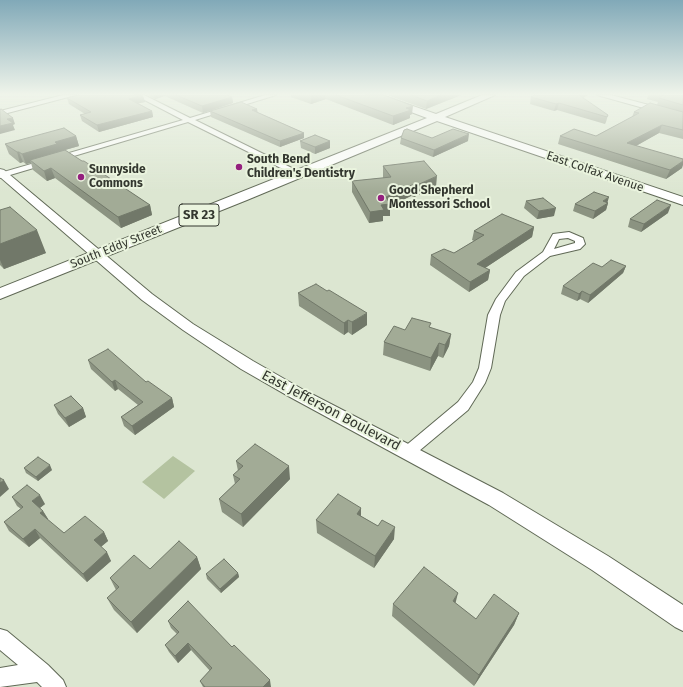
<!DOCTYPE html>
<html>
<head>
<meta charset="utf-8">
<style>
	body { margin:0 }
	canvas { display:block; background:#dce6d1 }
</style>
</head>
<body>
<canvas width="683" height="687"></canvas>
<script>
const ctx = document.querySelector('canvas').getContext('2d');
ctx.lineJoin = 'round';
function paint(path, color) { ctx.fillStyle = color; ctx.fill(path, 'evenodd'); }
const shape = rows => new Path2D(rows.map(r => 'M' + r).join(''));
function trace(path, color, width, dash) { ctx.strokeStyle = color; ctx.lineWidth = width; ctx.lineCap = dash ? 'butt' : 'round'; ctx.setLineDash(dash || []); ctx.stroke(path); }
function write(font, color, halo, rows, align = 'center') {
  ctx.font = font + ' "Fira Sans",sans-serif'; ctx.lineWidth = 4; ctx.setLineDash([]); ctx.textBaseline = 'middle'; ctx.strokeStyle = halo; ctx.fillStyle = color; for (const [text, x, y, turn = 0] of rows) {
    ctx.save(); ctx.translate(x, y); ctx.rotate((+turn || 0) * Math.PI / 180); ctx.textAlign = isNaN(turn) ? turn : align; if (halo) ctx.strokeText(text, 0, 0); ctx.fillText(text, 0, 0); ctx.restore();
  }
}
paint(shape([
	[173,456,195,471,164,499,142,482]
]), '#b4c3a0');
const minor = shape([
	[63,95,76,95,0,115,0,111,63,95],
	[135,95,144,95,190,118,265,95,276,95,195,120,304,174,300,176,297,176,188,122,0,178,0,173,183,120,135,95],
	[569,232,583,238,585,244,580,249,550,256,524,276,505,301,500,315,491,368,485,383,468,410,413,456,408,458,403,456,401,452,403,448,458,402,473,382,479,368,488,315,496,299,516,272,543,252,553,234,569,232],
	[568,238,575,241,575,243,554,249,559,239,568,238],
	[0,629,7,631,48,665,63,680,66,687,42,687,37,682,0,687,0,668,18,665,0,650,0,629]
]);
const tertiary = shape([
	[597,95,611,95,683,114,683,119,597,95],
	[0,169,4,170,152,294,193,324,253,361,302,389,503,493,608,556,683,605,683,631,675,627,592,570,489,505,290,397,241,369,183,330,142,300,0,177,0,169]
]);
const primary = shape([
	[366,95,381,95,436,114,482,95,495,95,445,117,683,197,683,205,437,121,247,200,0,299,0,288,427,118,366,95]
]);
trace(minor, '#606956', 2);
trace(tertiary, '#606956', 2);
trace(primary, '#606956', 2);
paint(minor, '#fff');
paint(tertiary, '#fff');
paint(primary, '#fff');
paint(shape([
	[148,95,227,95,232,97,233,103,203,113,165,96,155,99],
	[291,95,384,95,412,114,410,115,410,118,393,125,326,99,311,104,291,97],
	[387,95,461,95,426,109],
	[534,95,588,95,583,98,608,115,606,122,605,124,557,110,554,111,530,104,531,97],
	[648,95,683,95,683,139,659,133,636,146,682,168,666,179,558,144,560,136,596,136,632,117,634,112,657,105,658,102,647,99],
	[143,96,145,102,138,103,152,111,153,117,99,132,82,121,80,115,85,114,69,104,67,98],
	[257,109,257,112,304,133,304,138,280,147,211,117,210,111],
	[76,136,79,146,65,150,150,205,152,215,121,228,55,178,47,181,33,170,31,163,26,164,23,162,20,163,9,154,5,144],
	[401,138,432,138,468,141,433,157,400,144],
	[300,141,330,141,330,148,315,154,301,148],
	[383,166,436,187,414,197,411,196,390,206,390,216,383,216,383,221,369,223,352,192,352,181,383,178],
	[526,201,554,216,537,219,524,208],
	[607,202,608,203,606,210,593,219,573,211,575,204],
	[0,210,46,253,4,269,0,265],
	[668,213,641,232,628,227,630,219],
	[534,227,532,237,485,268,490,270,488,280,469,292,430,265,431,255,454,253,474,241,472,240,474,231],
	[626,266,623,273,588,303,580,299,577,301,561,294,563,286,602,267],
	[298,293,367,325,352,335,348,332,344,335,299,306],
	[430,328,451,334,449,346,443,358,438,356,430,371,383,355,384,342,405,330],
	[88,360,146,382,172,398,174,407,135,435,124,426,121,417,138,405,118,389,115,391,91,369],
	[54,405,83,408,86,417,69,427,58,414],
	[236,461,290,479,243,527,222,512,219,499,235,484,233,475,238,471],
	[24,468,52,470,38,481,26,473],
	[12,497,45,504,40,508,43,511,48,519,47,520,64,533,104,532,108,541,101,547,111,561,87,582,40,538,29,547,9,531,4,522,21,509,17,506],
	[361,508,361,516,378,526,394,539,374,568,317,533,316,520],
	[197,557,201,569,137,633,114,610,107,598,116,590,110,578,150,569],
	[238,573,239,577,221,593,207,579,206,574],
	[455,603,476,619,519,613,514,625,474,686,392,616,393,604],
	[168,621,232,647,271,687,203,687,200,681,210,671,191,650,178,663,169,652,165,645,177,634,171,628]
]), '#8b9381');
paint(shape([
	[154,95,165,95,165,96,155,99],
	[313,95,325,95,326,99,311,104,311,96],
	[441,95,461,95,426,109,427,101],
	[576,95,588,95,575,101],
	[143,96,145,102,131,105,129,99],
	[232,97,233,103,203,113,202,106],
	[559,103,557,110,554,111,556,104],
	[413,106,412,114,410,115,410,118,393,125,393,116,406,108],
	[257,109,258,114,252,110],
	[152,111,153,117,99,132,97,125],
	[13,118,15,124,13,125,15,130,0,134,0,126,7,119],
	[662,125,659,133,625,152,627,143],
	[304,133,304,138,280,147,280,141],
	[469,134,468,141,433,157,434,150],
	[76,136,79,146,30,160,31,163,26,164,22,154,55,142],
	[330,141,330,148,315,154,315,147],
	[17,152,19,152,23,162,20,163],
	[683,161,683,165,682,168,666,179,670,170],
	[51,168,55,178,47,181,44,171],
	[437,176,436,187,414,197,415,186],
	[412,185,411,196,390,206,390,216,383,216,383,221,369,223,370,212,381,205,386,197],
	[609,197,607,204,608,203,606,210,593,219,595,211,603,201],
	[150,205,152,215,121,228,118,217],
	[671,205,668,213,641,232,644,224],
	[556,208,554,216,537,219,539,211],
	[534,227,532,237,476,274,477,264],
	[37,230,46,253,4,269,0,260,0,244],
	[626,266,623,273,588,303,590,295],
	[490,270,488,280,469,292,470,282],
	[582,291,580,299,577,301,579,294],
	[367,313,367,325,352,335,352,322],
	[348,320,348,332,344,335,344,323],
	[451,334,449,346,443,358,445,345],
	[439,343,438,356,430,371,431,358],
	[115,380,118,389,115,391,112,382],
	[172,398,174,407,135,435,132,426],
	[83,408,86,417,69,427,65,418],
	[50,465,52,470,38,481,36,477],
	[289,466,290,479,243,527,241,514],
	[4,480,9,489,0,497,0,483],
	[40,495,45,504,37,510,32,501],
	[361,508,361,520,357,514],
	[43,511,48,519,45,522,40,513],
	[395,527,394,539,374,568,375,556],
	[35,529,40,538,29,547,23,539],
	[104,532,108,541,98,549,94,540],
	[107,552,111,561,87,582,83,574],
	[197,557,201,569,137,633,131,622],
	[238,573,239,577,221,593,220,589],
	[458,593,455,605,453,601],
	[519,613,514,625,474,686,479,675],
	[188,643,191,650,178,663,175,656],
	[270,680,271,687,263,687]
]), '#717869');
const building = shape([
	[78,95,143,95,129,99,152,111,97,125,80,115,91,112,67,98,78,95],
	[176,95,227,95,232,97,202,106,176,95],
	[336,95,384,95,413,106,406,108,411,110,393,116,336,95],
	[411,95,441,95,427,101,411,95],
	[534,95,579,95,608,115,607,117,559,103,556,104,531,97,534,95],
	[663,95,683,95,683,105,659,98,663,95],
	[241,102,257,109,252,110,304,133,280,141,210,111,241,102],
	[650,103,683,112,683,130,662,125,627,143,683,159,683,161,670,170,560,136,574,129,596,136,639,113,634,112,650,103],
	[1,109,13,118,7,119,13,123,0,126,0,110,1,109],
	[64,128,76,136,55,142,57,144,22,154,19,152,17,152,5,144,64,128],
	[407,129,432,138,453,129,469,134,434,150,401,138,404,130,407,129],
	[315,135,330,141,315,147,300,141,315,135],
	[65,150,82,161,84,161,150,205,118,217,51,168,44,171,30,160,65,150],
	[424,161,437,176,415,186,412,185,386,197,390,204,381,205,384,210,370,212,352,181,391,177,383,166,424,161],
	[594,192,609,197,603,201,608,203,595,211,575,204,594,192],
	[543,198,556,208,539,211,526,201,543,198],
	[657,200,671,205,644,224,630,219,657,200],
	[10,207,37,230,0,244,0,210,10,207],
	[502,214,534,227,477,264,490,270,470,282,431,255,444,249,454,253,484,235,474,231,502,214],
	[611,260,626,266,590,295,582,291,579,294,563,286,593,263,602,267,611,260],
	[316,284,327,291,329,290,367,313,352,322,348,320,344,323,298,293,316,284],
	[412,318,431,323,429,327,451,334,445,345,439,343,431,358,384,342,394,326,405,330,412,318],
	[108,349,146,382,148,381,172,398,132,426,121,417,143,402,115,380,112,382,88,360,108,349],
	[71,396,83,408,65,418,54,405,71,396],
	[255,444,289,466,241,514,219,499,240,479,233,475,243,466,236,461,255,444],
	[38,457,50,465,36,477,24,468,38,457],
	[0,478,4,480,0,483,0,478],
	[27,485,40,495,32,501,43,511,40,513,64,533,85,516,104,532,94,540,107,552,83,574,35,529,23,539,4,522,23,507,12,497,27,485],
	[338,494,361,508,357,514,378,526,382,520,395,527,375,556,316,520,338,494],
	[179,541,197,557,131,622,107,598,119,587,110,578,134,555,150,569,179,541],
	[224,559,238,573,220,589,206,574,224,559],
	[424,567,458,593,453,601,476,619,494,594,519,613,479,675,393,604,424,567],
	[188,601,232,647,234,645,270,680,263,687,205,687,200,681,212,668,188,643,175,656,165,645,179,632,168,621,188,601]
]);
paint(building, '#a2ab96');
trace(building, '#717869', 1);
const sky = ctx.createLinearGradient(0, 0, 0, 192);
sky.addColorStop(0, '#81a9b8');
sky.addColorStop(0.49, '#eff4ea');
sky.addColorStop(1, '#eff4ea00');
ctx.fillStyle = sky;
ctx.fillRect(0, 0, 683, 192);
for (const [x, y, r, color] of [
	[239,167,4,"#94207e"],
	[81,177,4,"#94207e"],
	[381,198,4,"#94207e"]
]) { const dot = new Path2D(); dot.arc(x, y, r, 0, 2 * Math.PI); ctx.fillStyle = color; ctx.fill(dot); trace(dot, '#eaf4de', 1.5); }
write('bold 12px', '#33372f', '#eaf4de', [
	["South Bend",247,160],
	["Children's Dentistry",247,174],
	["Sunnyside",89,170],
	["Commons",89,184],
	["Good Shepherd",389,191],
	["Montessori School",389,205]
], 'left');
write('12px', '#33372f', '#eaf4de', [
	["East Colfax Avenue",595,172,19],
	["South Eddy Street",116,247,-22]
]);
for (const [x, y, w] of [
	[199,215,40]
]) { const box = new Path2D(); box.roundRect(x - w / 2, y - 11, w, 22, 3); ctx.fillStyle = '#eaf4de'; ctx.fill(box); trace(box, '#33372f', 1); }
write('bold 13px', '#33372f', null, [
	["SR 23",199,215]
]);
write('14px', '#33372f', '#eaf4de', [
	["East Jefferson Boulevard",331,411,28]
]);
</script>
</body>
</html>
